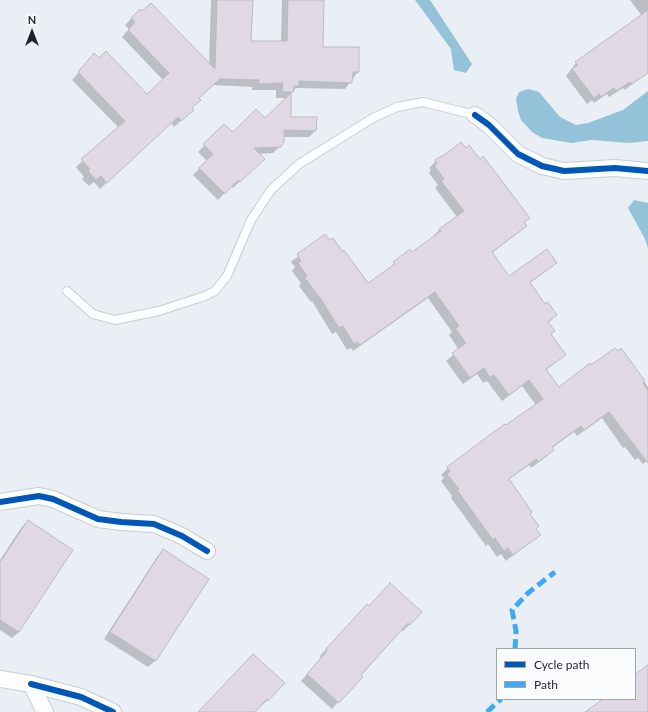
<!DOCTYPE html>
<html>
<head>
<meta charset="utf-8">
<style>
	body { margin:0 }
	#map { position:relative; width:648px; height:712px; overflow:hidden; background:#eaeff5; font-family:Lato,sans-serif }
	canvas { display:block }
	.legend { position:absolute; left:496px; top:648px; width:140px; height:52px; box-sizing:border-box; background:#f9fbfd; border:1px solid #a2a4a7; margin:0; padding:5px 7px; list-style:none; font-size:12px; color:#1f2226 }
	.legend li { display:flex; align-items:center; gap:8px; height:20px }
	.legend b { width:20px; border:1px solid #a2a4a7 }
	.north { position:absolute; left:12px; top:12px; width:40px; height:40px; -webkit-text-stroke:3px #f9fbfd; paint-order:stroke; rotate:0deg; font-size:11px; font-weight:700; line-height:16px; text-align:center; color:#1f2226 }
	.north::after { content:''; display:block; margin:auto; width:14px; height:18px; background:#1f2226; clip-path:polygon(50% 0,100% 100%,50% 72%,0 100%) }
</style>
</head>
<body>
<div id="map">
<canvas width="648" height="712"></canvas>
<ul class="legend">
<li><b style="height:5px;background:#0057b8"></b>Cycle path</li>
<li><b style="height:5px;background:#3fa9f5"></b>Path</li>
</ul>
<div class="north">N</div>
</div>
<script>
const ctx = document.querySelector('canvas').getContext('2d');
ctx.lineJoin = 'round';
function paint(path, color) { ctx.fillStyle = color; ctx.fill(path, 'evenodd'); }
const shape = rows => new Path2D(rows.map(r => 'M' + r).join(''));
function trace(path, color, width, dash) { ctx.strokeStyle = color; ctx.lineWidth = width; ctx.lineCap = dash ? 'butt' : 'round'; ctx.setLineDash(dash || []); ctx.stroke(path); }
paint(shape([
	[415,0,430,0,472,64,466,73,454,70,451,49],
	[528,89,539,92,560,117,576,125,588,123,623,110,648,91,648,141,629,143,592,140,571,143,542,138,532,132,521,120,518,111,516,99,519,92],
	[634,200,648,203,648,248,645,239,628,208]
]), '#93c2d9');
paint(shape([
	[211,0,252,0,250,42,281,42,282,0,323,0,322,48,358,72,345,89,296,88,290,94,290,118,315,131,309,137,283,137,280,146,273,153,258,154,263,159,233,188,231,186,218,200,193,175,207,161,198,152,224,125,233,134,265,119,287,98,276,98,276,90,252,90,252,87,213,85,198,98,186,116,174,127,171,123,100,189,94,182,89,186,82,179,84,177,76,167,119,128,72,80,80,71,79,70,94,55,147,95,163,80,122,37,129,29,125,25,140,10,209,65],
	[630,0,648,0,648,72,625,90,623,88,609,97,607,94,594,103,592,100,587,104,566,76,576,63,642,16],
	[448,154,526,226,492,253,509,277,556,263,529,284,545,305,556,315,548,323,550,335,565,355,546,370,559,388,591,366,621,349,648,387,648,460,643,464,638,458,635,460,625,447,623,448,602,418,577,436,574,432,552,448,553,450,546,457,531,468,529,465,508,480,529,514,539,535,506,561,501,554,497,557,488,544,486,546,451,498,452,496,441,481,444,478,441,475,448,468,536,405,522,386,502,401,487,381,483,383,477,374,463,384,446,361,459,350,449,335,452,332,428,298,353,351,351,348,347,350,336,332,332,334,312,301,311,302,299,286,301,283,292,271,295,267,291,262,325,235,368,285,410,251,412,253,434,237,433,236,440,229,457,217,435,188,438,185,429,173,431,170,429,168,436,161],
	[28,521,19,632,12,638,0,630,0,560,21,528],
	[163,550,208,579,155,661,148,667,104,639,157,557],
	[369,607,421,613,403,631,401,630,332,709,301,681,321,658,320,656,360,612],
	[253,656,268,700,254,712,200,712]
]), '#0003');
const building = shape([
	[217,0,253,0,251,41,287,41,288,0,324,0,323,47,359,47,359,72,353,72,352,83,299,81,299,86,294,86,293,92,282,92,283,83,259,84,259,80,220,79,199,98,201,100,192,108,194,110,181,121,178,117,107,183,101,176,96,180,88,171,90,169,81,159,125,121,78,72,94,53,99,58,106,51,147,94,169,73,128,30,135,22,131,18,140,9,142,11,151,3,215,69,217,0],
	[648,10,648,73,632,84,630,82,616,91,614,88,601,97,599,94,594,98,572,69,578,65,575,62,648,10],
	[291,93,291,117,317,117,316,131,284,130,284,142,281,147,254,148,265,159,240,182,238,180,225,194,199,168,213,154,203,144,224,124,233,132,256,109,265,118,291,93],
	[461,142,466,148,469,145,480,159,483,156,530,218,524,222,527,226,492,252,509,276,547,249,557,263,530,282,545,304,548,302,557,315,548,322,555,331,551,334,566,355,546,369,559,387,590,363,591,365,615,348,618,351,621,348,645,381,643,383,648,391,648,463,609,412,584,430,581,426,552,447,554,450,538,462,536,459,509,479,532,512,530,514,539,526,536,529,541,535,513,555,508,548,504,551,495,538,493,540,457,490,459,489,447,474,450,471,447,467,495,431,505,424,506,425,543,399,529,380,509,395,494,375,490,377,484,368,470,378,452,353,466,343,455,328,459,326,435,292,360,345,358,342,354,344,343,326,339,328,319,296,318,296,305,278,307,276,298,263,301,261,297,254,325,234,330,240,333,238,343,252,344,250,368,283,395,264,393,262,410,249,412,252,441,231,439,229,464,211,441,181,444,179,434,165,437,163,435,160,447,153,461,142],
	[28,520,73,550,19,632,0,620,0,562,28,520],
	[163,549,209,579,156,661,110,632,163,549],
	[390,583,422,612,410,625,408,623,361,675,363,677,339,703,307,674,327,651,326,649,367,604,369,606,390,583],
	[253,654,285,683,268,701,267,699,255,712,198,712,253,654],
	[648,665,648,712,585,712,603,699,635,699,635,674,648,665]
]);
paint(building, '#e0d9e5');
trace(building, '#b9babe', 1);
const service = shape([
	[67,291,93,314,115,320,159,311,205,296,215,291,227,276,251,220,271,190,299,164,373,118,397,107,423,102,475,115]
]);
const minor = shape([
	[475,115,489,125,518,154,542,166,564,171,615,168,648,171],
	[0,502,39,496,53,499,98,519,121,522,154,524,182,536,207,551],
	[0,679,31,684,45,712],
	[31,684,81,697,113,712]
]);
trace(service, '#c9cdd1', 10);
trace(minor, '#c9cdd1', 18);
trace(service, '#fcfdfe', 8);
trace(minor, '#fcfdfe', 16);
trace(shape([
	[515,649,516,631,512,610,528,593,555,572],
	[487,712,501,699]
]), '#3fa9f5', 5, [10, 5]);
trace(shape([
	[475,115,489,125,518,154,542,166,564,171,615,168,648,171],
	[0,502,39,496,53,499,98,519,121,522,154,524,182,536,207,551],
	[31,684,81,697,113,712]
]), '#0057b8', 6);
</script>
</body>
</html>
